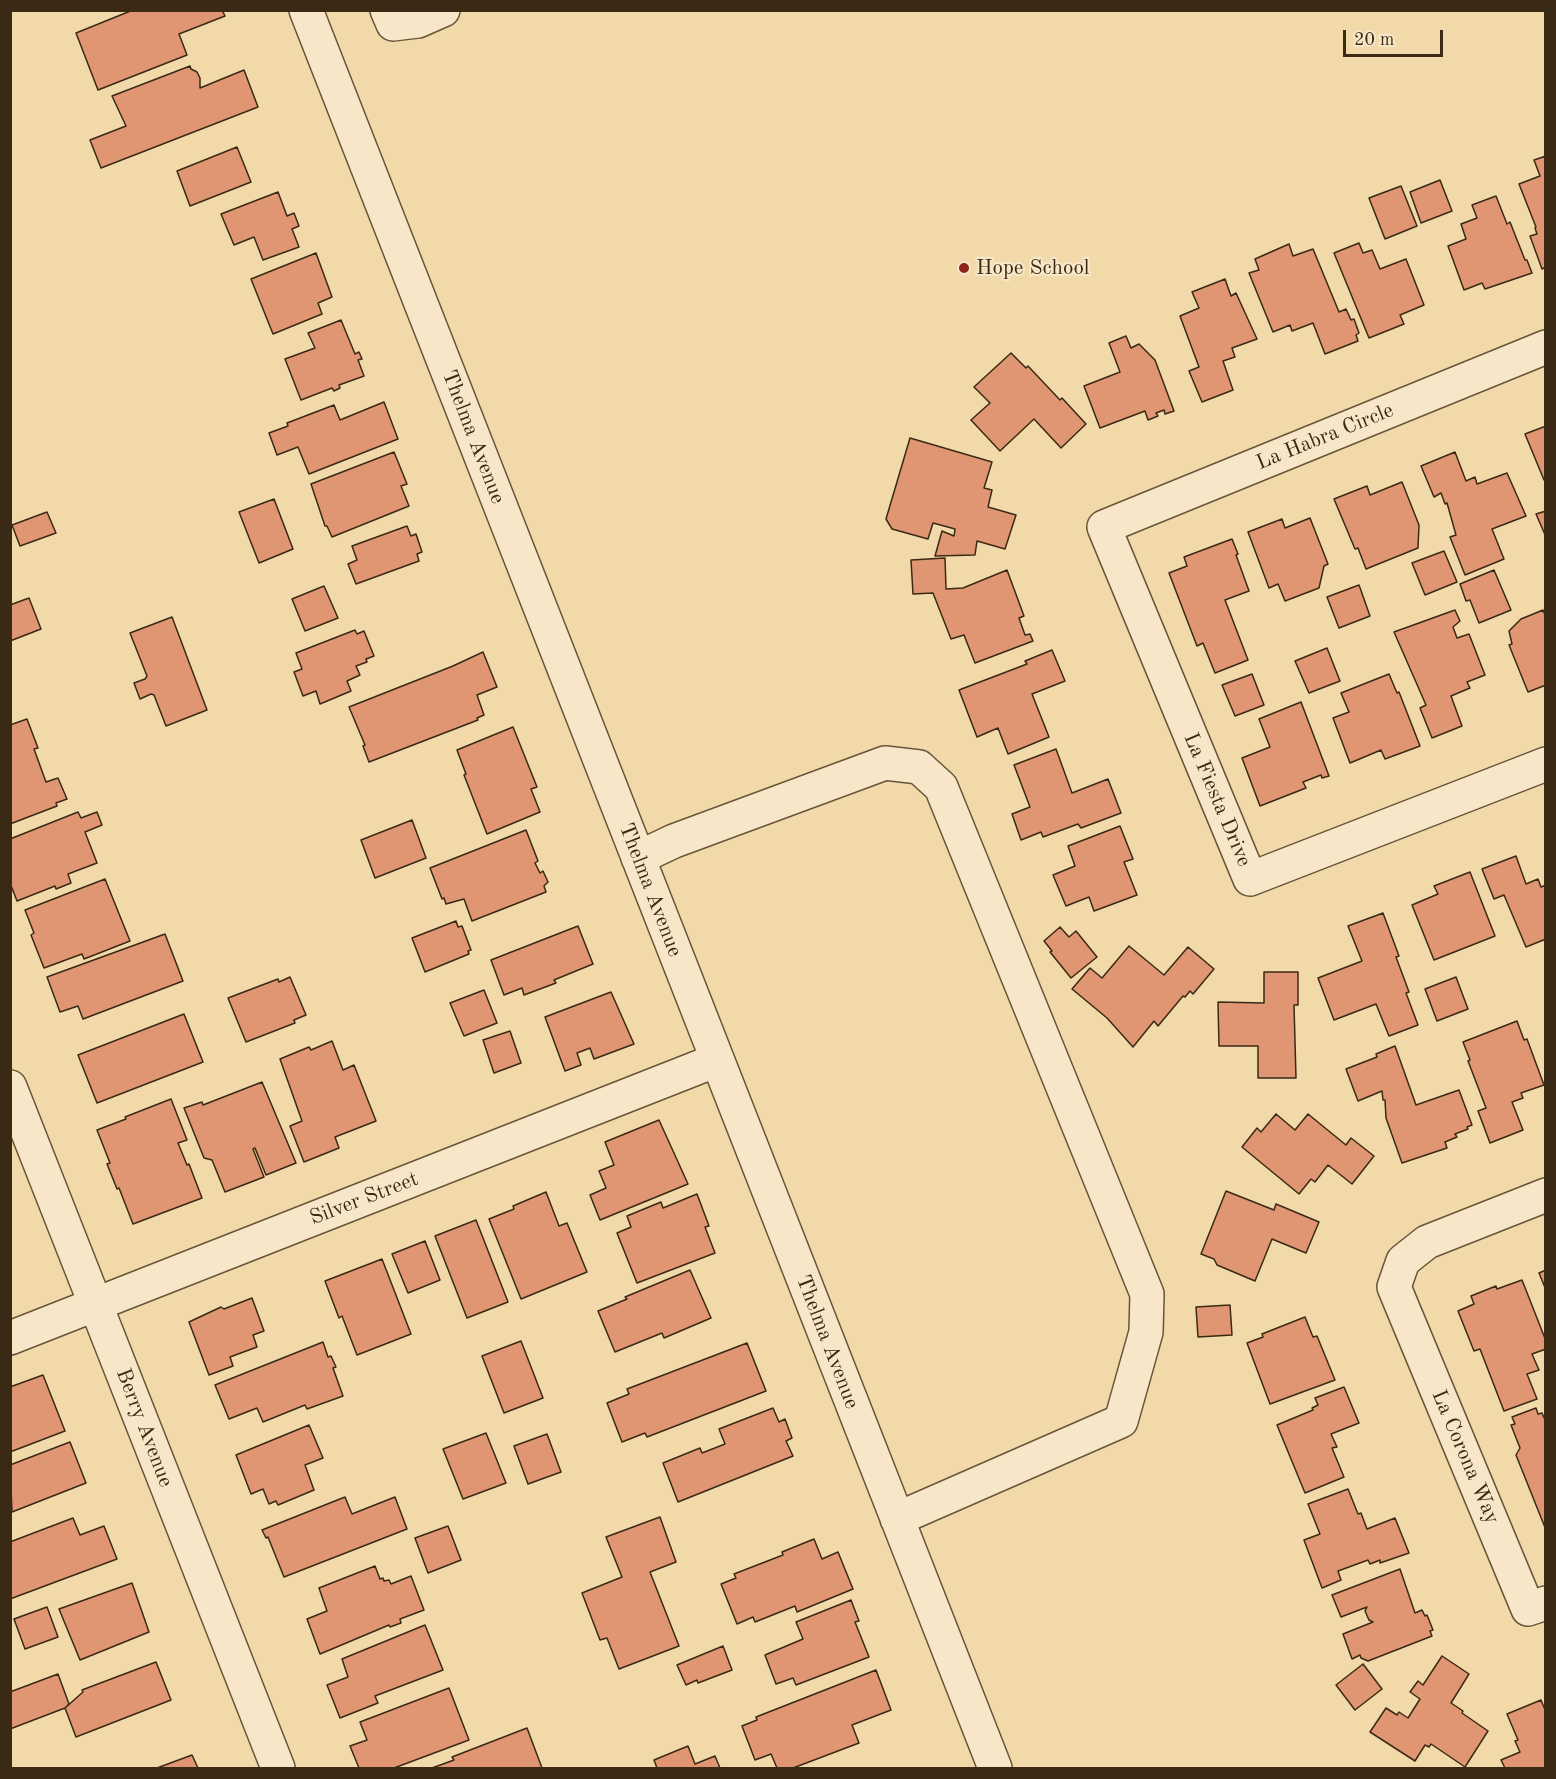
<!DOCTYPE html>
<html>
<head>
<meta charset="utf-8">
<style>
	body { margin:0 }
	#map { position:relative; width:1556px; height:1779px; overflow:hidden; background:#f2d9a9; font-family:"Old Standard TT",serif }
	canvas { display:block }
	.frame { position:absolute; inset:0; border:12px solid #3a2914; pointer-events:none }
	.scale { position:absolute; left:1343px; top:30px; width:100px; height:27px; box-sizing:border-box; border:3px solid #3a2914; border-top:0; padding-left:8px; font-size:18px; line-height:21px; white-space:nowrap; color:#3a2914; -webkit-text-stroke:4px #f7e6c7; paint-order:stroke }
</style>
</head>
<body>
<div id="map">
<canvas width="1556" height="1779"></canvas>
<div class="frame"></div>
<div class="scale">20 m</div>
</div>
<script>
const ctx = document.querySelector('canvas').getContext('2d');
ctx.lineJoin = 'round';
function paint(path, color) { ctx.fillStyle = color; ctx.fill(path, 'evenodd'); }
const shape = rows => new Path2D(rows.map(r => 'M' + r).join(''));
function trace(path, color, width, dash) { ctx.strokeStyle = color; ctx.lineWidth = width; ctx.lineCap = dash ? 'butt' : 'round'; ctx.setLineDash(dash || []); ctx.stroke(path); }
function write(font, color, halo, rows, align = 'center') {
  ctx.font = font + ' "Old Standard TT",serif'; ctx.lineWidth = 4.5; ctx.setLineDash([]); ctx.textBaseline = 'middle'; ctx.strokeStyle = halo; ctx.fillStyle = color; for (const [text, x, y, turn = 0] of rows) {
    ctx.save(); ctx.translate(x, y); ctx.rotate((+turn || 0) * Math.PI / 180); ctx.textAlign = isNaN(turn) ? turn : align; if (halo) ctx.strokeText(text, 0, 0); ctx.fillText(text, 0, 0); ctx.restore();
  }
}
const building = shape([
	[133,10,222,10,225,16,179,34,187,55,98,90,76,33,133,10],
	[190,66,191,69,197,72,200,78,200,88,244,70,258,107,101,168,90,140,126,126,112,96,190,66],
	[237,147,251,182,190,206,177,171,237,147],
	[1546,156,1546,267,1542,269,1530,236,1537,234,1535,228,1536,227,1519,184,1540,176,1534,160,1546,156],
	[1440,180,1452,211,1421,223,1410,192,1440,180],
	[1401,186,1417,226,1385,239,1369,198,1401,186],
	[278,192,287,216,294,213,299,226,292,229,299,247,263,260,254,237,234,245,221,214,278,192],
	[1496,196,1507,224,1510,222,1525,260,1527,260,1532,273,1485,289,1482,283,1464,290,1448,246,1466,239,1461,224,1477,218,1472,205,1496,196],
	[1359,243,1363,253,1372,250,1380,269,1406,259,1424,305,1400,315,1404,324,1369,338,1334,253,1359,243],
	[1289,244,1293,256,1313,249,1339,312,1346,309,1351,320,1354,319,1359,333,1356,335,1358,341,1325,354,1313,323,1292,331,1290,325,1273,332,1249,273,1259,270,1255,259,1289,244],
	[316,253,332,297,318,303,322,314,273,334,251,279,316,253],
	[1225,279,1231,296,1236,293,1257,339,1232,348,1235,357,1223,361,1233,390,1202,402,1189,371,1199,367,1180,316,1199,308,1192,292,1225,279],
	[341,320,355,354,359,352,362,359,358,360,364,376,339,385,340,388,334,391,332,388,301,400,285,359,315,348,308,333,341,320],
	[1126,336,1131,348,1139,344,1155,360,1174,411,1165,414,1164,410,1156,413,1158,416,1148,420,1145,411,1100,428,1084,386,1120,372,1109,343,1126,336],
	[1011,353,1026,368,1028,366,1060,400,1062,398,1086,424,1061,448,1034,419,1000,451,971,420,990,403,974,387,1011,353],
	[384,402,398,439,309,474,298,447,277,455,269,433,288,426,287,423,334,405,340,420,384,402],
	[1546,426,1546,480,1544,480,1525,434,1546,426],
	[910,438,992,462,984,488,992,490,988,507,1016,515,1005,549,977,541,975,555,935,556,942,531,954,536,955,529,933,523,928,539,892,529,886,519,910,438],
	[394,452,407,484,401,486,409,506,332,537,327,526,325,526,311,484,394,452],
	[1455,452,1466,481,1475,477,1477,484,1507,473,1526,516,1492,529,1504,559,1465,575,1450,537,1456,535,1447,503,1445,504,1441,493,1434,497,1421,466,1455,452],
	[1402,482,1419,525,1418,548,1366,569,1358,548,1355,549,1334,499,1367,486,1370,495,1402,482],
	[274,499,293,549,259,563,239,512,274,499],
	[1546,511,1546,537,1536,514,1546,511],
	[47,512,56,533,20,546,12,525,47,512],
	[1310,518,1328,564,1324,566,1319,588,1285,601,1278,584,1269,588,1248,532,1282,519,1285,528,1310,518],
	[407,526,411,536,416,534,422,552,417,554,419,561,356,584,348,564,357,560,352,546,407,526],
	[1232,539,1238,554,1236,555,1249,591,1225,600,1248,660,1215,673,1203,643,1197,646,1169,573,1187,566,1184,557,1232,539],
	[1444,551,1457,582,1425,595,1412,563,1444,551],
	[945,558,946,589,963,588,1007,570,1024,616,1019,618,1025,635,1030,634,1033,641,975,663,964,635,951,639,933,593,913,594,911,560,945,558],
	[1494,570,1511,610,1479,623,1470,600,1466,601,1460,584,1494,570],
	[1359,585,1370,616,1339,628,1327,597,1359,585],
	[324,586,338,618,305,631,292,599,324,586],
	[29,598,41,629,10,641,10,605,29,598],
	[1455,610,1460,621,1453,627,1457,638,1469,634,1485,675,1467,682,1470,688,1451,696,1462,726,1432,738,1420,708,1426,705,1394,632,1455,610],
	[1543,610,1546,617,1546,685,1528,692,1509,645,1512,644,1509,631,1521,619,1543,610],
	[172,617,207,710,166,726,154,695,151,694,140,699,134,683,145,679,147,676,130,633,172,617],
	[355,630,357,634,364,631,374,656,366,659,367,662,356,666,360,675,347,681,351,691,320,704,316,691,303,696,294,672,302,669,296,653,355,630],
	[1327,648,1340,681,1309,693,1295,661,1327,648],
	[1052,650,1065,681,1032,694,1049,737,1008,754,998,728,977,737,959,690,1027,664,1025,661,1052,650],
	[483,652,497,687,477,695,484,715,477,718,478,720,369,762,363,746,365,745,349,707,453,666,483,652],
	[1252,674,1264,705,1235,716,1222,685,1252,674],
	[1389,674,1397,693,1399,692,1420,746,1385,759,1381,750,1350,763,1333,718,1349,712,1341,693,1389,674],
	[1301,702,1329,776,1322,778,1321,775,1303,782,1306,788,1260,806,1242,758,1270,747,1259,719,1301,702],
	[27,719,38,748,34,749,46,782,58,778,67,799,56,803,57,806,10,824,10,725,27,719],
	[513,727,537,787,531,789,540,812,487,834,464,775,466,774,457,750,513,727],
	[1056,749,1072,793,1108,779,1121,813,1081,828,1078,824,1043,837,1041,832,1021,840,1012,814,1030,807,1014,765,1056,749],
	[78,812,81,818,97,812,102,825,85,832,97,863,68,874,71,883,56,889,55,886,17,901,10,883,10,839,78,812],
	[412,820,426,858,375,878,361,840,412,820],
	[1120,826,1133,859,1124,862,1137,895,1094,911,1089,897,1066,906,1053,875,1075,866,1068,846,1120,826],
	[526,830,538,861,535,863,540,873,543,871,548,882,544,886,546,892,472,921,464,899,446,904,444,898,442,899,430,868,526,830],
	[1516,856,1526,884,1538,879,1541,887,1546,885,1546,939,1526,947,1504,895,1494,899,1482,869,1516,856],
	[1470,872,1495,936,1434,960,1412,905,1438,894,1434,886,1470,872],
	[105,879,130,941,84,959,82,954,44,968,31,935,34,933,25,910,105,879],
	[1383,913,1399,956,1396,957,1409,992,1406,993,1418,1025,1389,1036,1376,1004,1334,1020,1318,978,1362,961,1348,926,1383,913],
	[456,921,458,927,462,926,471,950,468,951,469,954,425,972,412,938,456,921],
	[578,926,593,964,554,980,556,983,524,995,522,988,504,995,491,960,578,926],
	[1060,927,1069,937,1076,931,1097,957,1071,978,1050,952,1052,951,1044,941,1060,927],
	[165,934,183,981,83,1019,78,1006,60,1012,47,977,165,934],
	[1129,946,1164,975,1188,947,1214,969,1193,994,1190,991,1185,997,1183,996,1158,1026,1154,1021,1133,1047,1107,1018,1072,989,1090,968,1102,978,1129,946],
	[1264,972,1298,972,1298,1005,1294,1005,1296,1078,1258,1078,1258,1046,1219,1046,1218,1002,1264,1003,1264,972],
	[290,977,306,1015,294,1020,295,1023,246,1042,228,998,278,979,279,982,290,977],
	[1456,977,1468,1009,1437,1021,1425,989,1456,977],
	[484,990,497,1023,464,1036,450,1003,484,990],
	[611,992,634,1044,594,1059,590,1048,577,1053,581,1065,565,1071,545,1017,611,992],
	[184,1014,203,1062,97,1103,78,1055,184,1014],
	[1517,1021,1524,1040,1527,1039,1544,1085,1521,1093,1523,1098,1512,1102,1523,1130,1490,1143,1478,1111,1486,1108,1468,1061,1470,1060,1463,1042,1517,1021],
	[510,1031,521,1063,494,1073,483,1040,510,1031],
	[332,1041,343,1070,354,1065,376,1121,335,1137,339,1148,304,1162,290,1126,302,1121,280,1059,309,1047,311,1050,332,1041],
	[1395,1046,1416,1105,1459,1090,1472,1125,1467,1127,1468,1129,1455,1134,1457,1137,1445,1142,1447,1148,1402,1163,1386,1118,1385,1100,1383,1100,1382,1091,1358,1101,1346,1069,1377,1057,1376,1054,1395,1046],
	[262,1082,296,1163,266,1175,255,1148,253,1149,264,1177,225,1192,212,1160,204,1158,184,1108,202,1102,203,1105,262,1082],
	[171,1099,187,1140,178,1143,187,1165,189,1164,202,1198,133,1224,119,1188,117,1189,107,1164,110,1163,97,1130,126,1119,125,1117,171,1099],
	[1276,1114,1295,1130,1308,1114,1346,1145,1351,1138,1374,1156,1352,1184,1328,1165,1315,1182,1311,1179,1299,1194,1242,1147,1257,1128,1261,1132,1276,1114],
	[659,1120,688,1184,600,1220,590,1195,606,1188,599,1171,614,1165,605,1142,659,1120],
	[1226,1191,1274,1210,1276,1204,1319,1222,1306,1253,1272,1239,1255,1281,1217,1265,1214,1259,1201,1254,1226,1191],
	[546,1192,559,1226,567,1223,587,1272,521,1299,489,1219,514,1209,513,1206,546,1192],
	[697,1194,709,1226,705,1227,715,1253,637,1283,617,1233,631,1227,627,1216,661,1202,663,1208,697,1194],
	[476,1220,508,1302,467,1318,435,1236,476,1220],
	[425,1241,440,1280,408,1293,392,1254,425,1241],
	[382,1259,411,1334,357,1355,342,1316,339,1318,325,1281,382,1259],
	[690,1270,711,1318,664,1338,662,1333,615,1352,598,1311,627,1299,625,1297,690,1270],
	[1546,1270,1546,1290,1539,1273,1546,1270],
	[1522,1280,1546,1341,1546,1349,1532,1354,1539,1370,1527,1374,1537,1399,1504,1411,1480,1349,1474,1351,1458,1311,1474,1304,1471,1296,1496,1286,1497,1289,1522,1280],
	[252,1298,264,1331,253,1335,257,1347,230,1357,233,1366,209,1375,189,1322,221,1307,224,1309,252,1298],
	[1230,1305,1232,1335,1198,1337,1196,1307,1230,1305],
	[1305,1317,1313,1337,1317,1336,1335,1380,1270,1404,1247,1343,1263,1337,1262,1334,1305,1317],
	[521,1341,543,1398,504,1413,482,1356,521,1341],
	[323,1342,328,1357,331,1356,336,1367,333,1368,343,1396,307,1409,305,1405,263,1422,257,1408,229,1419,215,1385,323,1342],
	[747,1343,766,1391,647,1437,645,1433,622,1442,607,1403,629,1394,627,1389,747,1343],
	[43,1375,65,1431,10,1452,10,1387,43,1375],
	[1344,1387,1359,1423,1331,1434,1337,1447,1332,1448,1344,1477,1305,1493,1277,1425,1313,1410,1312,1408,1318,1405,1315,1398,1344,1387],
	[773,1408,779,1422,785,1419,792,1438,786,1441,793,1456,678,1502,663,1463,700,1448,702,1453,725,1444,719,1429,773,1408],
	[1536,1408,1538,1414,1542,1413,1546,1422,1546,1530,1516,1455,1520,1448,1511,1425,1515,1424,1512,1417,1536,1408],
	[309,1425,323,1458,305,1465,314,1490,278,1505,276,1501,269,1504,263,1489,251,1494,236,1455,309,1425],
	[486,1433,506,1483,463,1499,443,1449,486,1433],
	[547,1434,561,1472,528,1484,514,1446,547,1434],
	[70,1442,86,1483,12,1512,10,1465,70,1442],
	[1348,1489,1358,1514,1361,1513,1367,1529,1395,1518,1409,1553,1380,1563,1380,1560,1370,1564,1368,1560,1338,1571,1341,1580,1322,1588,1304,1540,1320,1534,1308,1504,1348,1489],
	[345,1497,352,1514,395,1497,407,1529,284,1577,268,1537,266,1538,262,1530,345,1497],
	[660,1517,676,1562,650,1572,679,1646,619,1669,607,1638,600,1640,582,1593,622,1577,606,1537,660,1517],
	[73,1518,80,1535,104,1526,117,1559,10,1599,10,1542,73,1518],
	[448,1526,461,1560,428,1573,415,1538,448,1526],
	[814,1539,822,1559,838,1552,853,1589,797,1612,795,1606,755,1622,753,1617,737,1624,721,1584,736,1578,734,1574,783,1555,782,1552,814,1539],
	[375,1566,380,1579,383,1578,384,1581,389,1580,391,1584,411,1576,424,1610,400,1619,401,1623,390,1627,389,1625,320,1654,307,1619,327,1611,319,1588,375,1566],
	[1400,1569,1415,1613,1422,1610,1425,1616,1427,1615,1433,1630,1430,1631,1432,1636,1368,1661,1361,1658,1360,1655,1352,1659,1343,1634,1373,1622,1369,1620,1365,1611,1367,1607,1341,1617,1332,1595,1400,1569],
	[132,1583,149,1632,80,1660,59,1609,132,1583],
	[851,1600,859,1621,855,1622,869,1657,796,1685,793,1678,776,1684,765,1655,803,1639,796,1622,851,1600],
	[47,1607,58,1637,25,1649,14,1619,47,1607],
	[425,1625,443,1670,375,1696,378,1703,340,1718,327,1685,348,1677,342,1659,425,1625],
	[723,1646,732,1670,698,1683,697,1680,686,1685,677,1665,723,1646],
	[1442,1656,1469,1674,1451,1703,1463,1711,1462,1713,1488,1731,1465,1767,1431,1744,1429,1747,1425,1745,1415,1761,1370,1732,1386,1708,1397,1715,1399,1712,1408,1718,1420,1699,1410,1692,1418,1681,1423,1685,1442,1656],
	[156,1662,171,1700,76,1737,65,1708,83,1692,82,1690,156,1662],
	[1363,1664,1382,1689,1355,1710,1336,1685,1363,1664],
	[876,1670,891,1710,852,1725,859,1743,793,1768,777,1768,771,1754,755,1760,742,1726,757,1720,756,1717,876,1670],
	[58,1674,69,1704,65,1708,10,1729,10,1692,58,1674],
	[449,1688,469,1740,394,1768,359,1768,350,1746,367,1740,360,1722,449,1688],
	[1541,1700,1546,1712,1546,1768,1505,1768,1501,1760,1520,1752,1515,1741,1518,1740,1507,1714,1541,1700],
	[527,1728,542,1768,432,1768,454,1760,452,1757,527,1728],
	[688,1746,695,1764,715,1756,720,1768,657,1768,654,1760,688,1746],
	[192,1755,198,1768,157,1768,192,1755]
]);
paint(building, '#e09672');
trace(building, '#3a2914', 1.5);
const minor = shape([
	[306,10,995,1768],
	[387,10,393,24,418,21,443,10],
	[1546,347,1104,527,1250,879,1546,764],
	[638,858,674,841,885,763,919,767,941,787,1147,1294,1146,1332,1121,1421,897,1519],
	[10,1087,278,1768],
	[1546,1195,1427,1242,1403,1261,1394,1287,1528,1609,1546,1603],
	[10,1338,717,1060]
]);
trace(minor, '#685539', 36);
trace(minor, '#f7e6c7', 33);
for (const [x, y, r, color] of [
	[964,268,6,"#8f2418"]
]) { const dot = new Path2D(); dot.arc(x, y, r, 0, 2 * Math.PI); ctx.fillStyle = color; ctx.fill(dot); trace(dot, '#f7e6c7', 2); }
write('21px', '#3a2914', '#f7e6c7', [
	["Hope School",976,268]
], 'left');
write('21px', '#3a2914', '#f7e6c7', [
	["Thelma Avenue",473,437,69],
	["La Habra Circle",1325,437,-22],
	["La Fiesta Drive",1217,800,67],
	["Thelma Avenue",650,890,69],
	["Silver Street",364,1199,-21],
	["Thelma Avenue",827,1342,69],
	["Berry Avenue",144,1428,69],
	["La Corona Way",1465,1457,67]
]);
</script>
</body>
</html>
